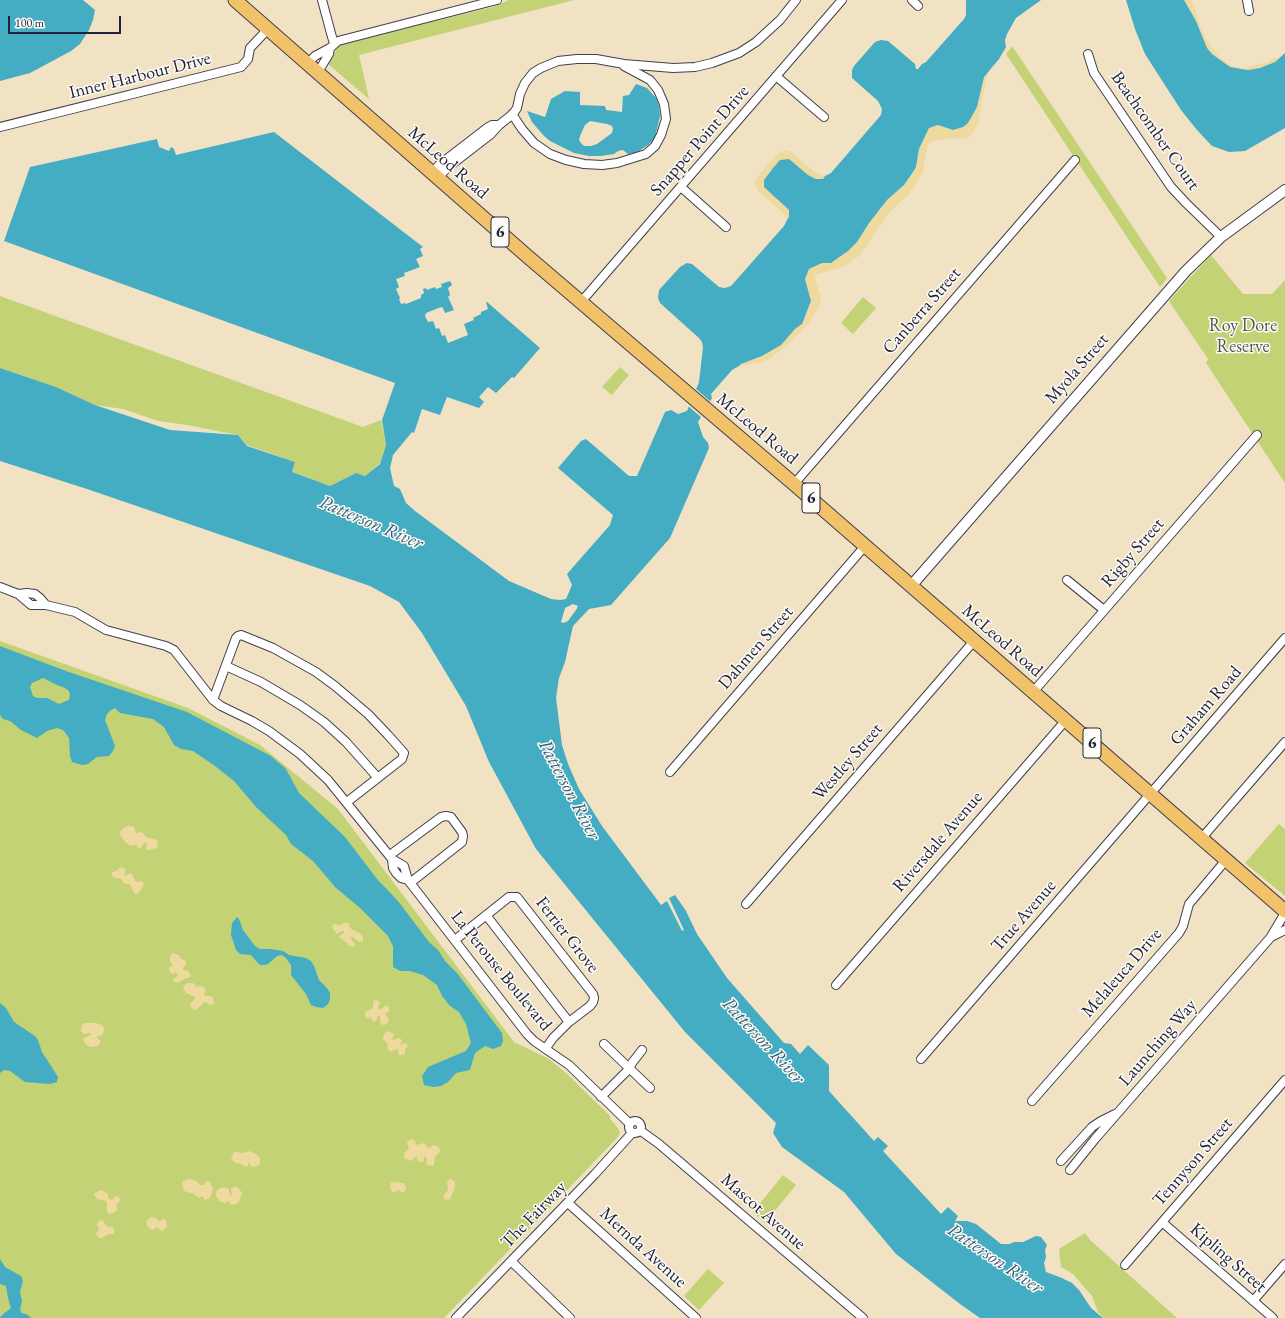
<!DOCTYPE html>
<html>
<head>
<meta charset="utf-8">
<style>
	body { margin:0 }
	#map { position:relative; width:1285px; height:1318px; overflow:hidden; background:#f1e2c4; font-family:"EB Garamond",serif }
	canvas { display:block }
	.scale { position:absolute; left:8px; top:16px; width:113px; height:18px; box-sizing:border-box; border:2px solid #22223b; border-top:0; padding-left:5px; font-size:12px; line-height:14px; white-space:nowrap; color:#22223b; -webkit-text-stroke:3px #fdfcf7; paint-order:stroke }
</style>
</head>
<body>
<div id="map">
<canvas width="1285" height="1318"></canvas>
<div class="scale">100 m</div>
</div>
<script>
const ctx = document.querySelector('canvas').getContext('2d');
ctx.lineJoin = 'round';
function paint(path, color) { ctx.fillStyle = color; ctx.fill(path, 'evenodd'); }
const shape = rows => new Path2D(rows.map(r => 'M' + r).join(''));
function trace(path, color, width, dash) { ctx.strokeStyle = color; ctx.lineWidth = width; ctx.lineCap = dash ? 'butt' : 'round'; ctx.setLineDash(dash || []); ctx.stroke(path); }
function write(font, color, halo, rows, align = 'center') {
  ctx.font = font + ' "EB Garamond",serif'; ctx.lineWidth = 3; ctx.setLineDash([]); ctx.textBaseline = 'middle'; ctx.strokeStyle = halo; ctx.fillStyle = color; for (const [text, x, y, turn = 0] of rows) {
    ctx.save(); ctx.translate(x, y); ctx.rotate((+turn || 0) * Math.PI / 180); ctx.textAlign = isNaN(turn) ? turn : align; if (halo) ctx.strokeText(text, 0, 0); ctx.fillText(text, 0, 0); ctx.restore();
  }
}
paint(shape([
	[509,0,574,0,359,55,369,99,328,64,329,61,334,54,338,46,342,44,493,7],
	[1012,46,1167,278,1160,287,1006,54],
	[1211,255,1243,294,1272,294,1285,280,1285,483,1206,363,1208,359,1169,301],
	[0,296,363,427,381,420,386,445,380,463,365,476,356,473,330,486,292,472,295,462,247,445,238,435,187,425,158,421,123,409,95,405,56,387,0,368],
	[863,297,876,308,853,334,841,323],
	[620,367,629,375,612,395,602,387],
	[0,641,188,708,260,745,338,809,514,1042,549,1059,566,1073,610,1116,610,1119,617,1127,620,1132,618,1137,444,1318,0,1318],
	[1279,824,1285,829,1285,896,1245,863],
	[783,1175,796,1185,765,1223,753,1212],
	[1085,1233,1091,1241,1177,1318,1104,1318,1098,1312,1092,1296,1073,1274,1061,1267,1059,1249],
	[708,1269,724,1283,699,1310,684,1296]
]), '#c2d275');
paint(shape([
	[1184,0,1192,0,1200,25,1208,42,1219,57,1229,64,1238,68,1247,69,1247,67,1267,62,1276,57,1278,60,1270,65,1260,68,1248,70,1230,67,1212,54,1207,48,1196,21],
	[989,70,986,80,979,118,977,126,970,137,966,138,935,140,930,142,927,147,923,172,916,184,909,194,895,207,887,216,860,255,848,264,842,267,815,275,815,277,821,297,819,307,808,324,788,344,771,358,762,362,739,366,741,364,762,356,781,345,795,329,801,325,807,313,811,301,805,279,809,269,822,263,831,263,848,251,857,242,869,223,887,200,904,185,913,172,916,167,919,149,929,128,938,125,958,129,968,123,977,107,984,77],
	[787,150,790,151,816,173,825,176,823,179,816,179,780,160,773,168,764,180,764,187,789,210,789,217,787,220,783,213,757,190,755,183,757,177,779,152],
	[129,826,134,827,136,833,142,832,146,837,157,840,158,843,157,848,147,850,146,849,147,844,146,842,144,843,141,848,138,848,136,845,131,846,126,843,120,835,120,832,123,828],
	[120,867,126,869,124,874,125,876,131,873,136,882,141,881,143,882,144,884,139,893,136,894,134,893,130,884,125,884,120,878,115,878,112,876,112,872,117,871],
	[343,923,348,923,351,929,361,934,363,937,363,941,361,942,357,941,353,937,351,937,351,939,355,944,354,947,349,946,345,941,340,938,339,936,344,933,344,931,342,931,337,934,333,929,332,927,334,924,341,925],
	[172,953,179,955,181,959,185,960,186,965,183,967,183,970,188,971,191,975,190,977,184,979,178,983,174,982,173,980,178,975,177,973,176,972,172,974,169,970,169,967,173,965,170,962,170,957],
	[187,983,193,983,197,987,203,986,206,991,204,994,205,996,211,996,213,998,214,1004,210,1005,205,1002,196,1010,193,1009,190,1006,191,1003,195,999,195,997,186,993,183,987],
	[375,1000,377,1000,380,1002,378,1008,379,1009,381,1009,386,1005,389,1007,389,1011,385,1014,389,1020,387,1024,382,1025,380,1022,380,1016,378,1016,376,1021,374,1022,372,1021,371,1016,368,1019,365,1016,365,1012,373,1008,373,1002],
	[85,1023,96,1023,102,1025,104,1028,103,1035,96,1037,101,1041,98,1046,91,1047,86,1045,83,1040,84,1038,91,1035,91,1033,89,1033,84,1034,81,1031,82,1025],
	[387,1031,393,1033,394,1035,392,1038,393,1040,400,1038,402,1041,400,1045,405,1043,408,1045,405,1050,405,1053,404,1055,399,1055,398,1050,396,1049,391,1052,388,1050,387,1043,383,1039,384,1034],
	[411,1139,414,1140,417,1145,424,1143,428,1148,434,1145,439,1147,440,1152,435,1157,434,1165,432,1166,427,1165,426,1163,427,1159,425,1156,424,1157,424,1161,421,1163,418,1161,416,1156,411,1161,404,1158,404,1153,409,1149,407,1142],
	[249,1151,256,1154,260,1158,260,1163,258,1166,251,1167,249,1161,248,1166,245,1167,242,1164,236,1163,231,1159,234,1152,237,1152,243,1153],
	[189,1179,196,1181,200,1185,203,1185,207,1181,210,1182,213,1189,210,1198,205,1200,202,1196,199,1198,194,1194,184,1191,182,1183,183,1181],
	[450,1179,454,1181,455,1183,455,1188,450,1199,445,1200,443,1196,448,1190,447,1182],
	[391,1182,404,1183,406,1187,405,1191,402,1193,399,1190,393,1193,390,1187],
	[223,1187,229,1189,230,1196,232,1195,231,1189,234,1187,237,1187,240,1190,242,1193,239,1202,236,1204,233,1205,230,1204,229,1201,226,1203,222,1202,219,1201,216,1196,216,1193,217,1190],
	[101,1190,107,1193,109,1199,112,1200,114,1197,117,1196,120,1198,120,1201,116,1205,117,1210,115,1212,109,1214,107,1212,107,1204,106,1201,97,1199,96,1197,94,1195,95,1193],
	[151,1217,156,1218,159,1221,163,1219,166,1220,167,1226,165,1229,162,1231,156,1227,155,1229,152,1230,149,1228,146,1223,148,1219],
	[102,1220,104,1222,106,1226,112,1227,114,1229,114,1234,109,1234,102,1238,99,1238,97,1236,96,1233,99,1230,97,1224,99,1221]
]), '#eeda9e');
paint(shape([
	[0,0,83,0,95,10,93,20,89,30,80,44,71,51,30,73,0,81],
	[966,0,1041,0,1016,18,1007,34,1005,40,1006,47,999,59,984,77,977,107,968,123,963,127,953,130,938,125,929,128,919,149,916,167,913,172,904,185,887,200,869,223,857,242,848,251,831,263,822,263,809,269,805,279,811,301,802,324,795,329,781,345,762,356,741,364,739,366,732,370,711,394,712,398,698,422,703,437,708,443,709,448,670,538,611,605,589,609,573,626,565,662,559,678,556,698,562,745,568,764,579,789,602,826,661,905,667,901,682,931,684,930,669,898,675,895,686,911,697,934,727,978,784,1043,791,1044,800,1054,808,1045,829,1065,829,1091,874,1141,878,1137,888,1146,883,1151,941,1214,948,1207,958,1216,955,1221,967,1221,976,1224,1001,1244,1010,1244,1014,1242,1023,1242,1036,1236,1041,1237,1047,1245,1045,1250,1046,1257,1044,1263,1046,1272,1062,1278,1072,1283,1079,1290,1091,1308,1103,1318,980,1318,960,1304,896,1254,844,1192,782,1147,773,1133,776,1123,685,1032,536,849,489,762,466,706,422,633,399,602,370,586,90,490,0,461,0,368,56,387,95,405,170,430,238,435,247,446,295,462,292,472,330,486,356,473,365,476,380,464,386,445,382,420,395,383,4,241,30,167,157,139,159,147,169,151,171,147,174,149,176,155,274,132,423,247,420,249,423,256,416,259,420,267,404,273,405,276,396,279,399,287,396,289,400,298,399,299,401,304,405,303,406,304,421,298,421,295,424,293,423,289,426,288,427,290,435,287,436,289,442,287,441,284,450,281,452,285,448,288,450,295,448,297,454,310,445,313,443,308,441,307,426,313,425,316,428,322,433,321,436,329,439,328,442,336,445,335,448,343,468,335,464,324,474,320,473,318,481,314,481,312,488,309,486,302,487,302,540,348,514,378,512,377,496,393,488,387,479,397,484,402,479,408,447,397,440,415,422,409,414,433,412,432,393,455,390,468,394,486,400,489,406,503,415,511,509,581,551,599,560,600,566,599,572,585,567,574,610,525,613,515,558,468,581,441,586,439,629,476,637,476,665,412,671,410,678,414,687,411,699,382,703,347,702,342,699,338,660,303,658,298,659,290,680,267,687,263,692,264,719,287,725,288,731,286,784,226,787,220,789,217,789,210,764,187,764,180,773,168,780,160,789,159,808,175,816,179,823,179,825,176,831,173,881,115,882,109,878,101,852,78,852,70,854,66,875,42,881,40,888,41,915,64,916,69,918,69,922,64,926,62,964,19,966,15],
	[573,604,578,606,576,610,568,621,563,623,561,622,565,608],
	[1126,0,1184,0,1196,21,1207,48,1212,54,1230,67,1248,70,1260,68,1275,62,1285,53,1285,128,1245,151,1229,152,1212,146,1197,130,1181,110,1145,54,1135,29],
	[636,84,647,88,656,98,659,106,660,116,655,138,648,145,636,153,628,154,623,150,618,151,614,154,601,156,589,156,574,153,550,141,544,136,532,122,527,111,545,117,551,99,565,91,580,92,580,105,605,106,606,110,622,112,623,96,629,95],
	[590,121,607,124,612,126,613,129,612,133,597,144,591,146,584,146,581,143,579,140,580,136,585,125],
	[0,646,66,671,187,712,271,756,286,769,299,793,345,837,377,879,398,901,429,942,438,950,445,961,457,973,502,1033,503,1041,501,1046,493,1049,485,1046,475,1053,470,1070,456,1073,448,1082,441,1086,433,1087,424,1085,422,1076,428,1067,466,1051,471,1043,466,1024,459,1012,450,1006,442,996,437,985,423,975,410,971,400,971,393,967,393,946,388,936,359,907,336,888,313,861,291,844,286,835,256,807,234,781,215,766,193,751,181,749,174,745,164,727,153,719,120,713,115,708,110,711,107,714,105,720,115,746,113,751,109,756,97,757,88,764,82,765,72,762,70,756,69,738,63,730,57,728,47,731,37,738,21,730,10,721,3,719,0,715],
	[43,678,57,685,65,688,69,691,70,695,69,700,59,704,47,698,37,698,33,696,30,687,32,683],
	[237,917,239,919,243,930,255,946,260,949,271,949,283,951,289,955,306,958,311,961,314,966,319,980,327,988,330,993,330,999,328,1004,323,1008,316,1007,311,1005,306,994,291,975,291,965,285,957,281,955,277,956,268,964,264,965,260,965,256,961,251,955,240,954,236,950,231,935,232,923],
	[0,1003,6,1008,14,1022,35,1036,38,1040,42,1052,58,1077,57,1082,50,1084,25,1082,10,1071,4,1070,0,1073],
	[0,1259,5,1267,21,1276,23,1281,20,1292,22,1301,20,1310,22,1313,28,1315,31,1318,0,1318,2,1315,11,1308,8,1298,6,1286,0,1284]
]), '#44acc3');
paint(shape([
	[695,388,711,402,702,418,687,405]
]), '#f1e2c4');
const minor = shape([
	[322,0,332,37,334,43],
	[912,0,918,6],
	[1247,0,1249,11],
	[1088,54,1094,73,1171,187,1186,203,1221,237],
	[308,63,315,56,330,48,338,41,497,0],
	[318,72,329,54,330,48],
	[776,76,824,117],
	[512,114,522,129,534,143,550,154,566,160,584,164,602,165,617,163,646,154,655,146,661,135,666,119,664,104,658,90,650,80,624,66],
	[0,127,241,67,248,59,250,48,268,29],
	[432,173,439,165,487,128,492,125,499,125],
	[438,178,447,168,491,134,499,125,513,114,517,108,520,94,525,83,533,73,541,68,558,61,577,59,596,59,624,64,673,68,695,67,712,63,739,53,756,42,780,20,796,0],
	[681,187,726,227],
	[581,302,842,0],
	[794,484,1075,160],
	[1067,580,1104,610],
	[0,587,18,594,31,605,46,605,75,612,106,630,166,646,174,650,213,700,221,706,252,721,269,731,300,754,328,780,392,859,404,866,408,880,527,1034,534,1041,569,1065,630,1124],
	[18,594,27,593,35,594,40,598,46,605],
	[226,666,261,682,300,705,324,722,346,742,378,778],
	[1033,692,1257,435],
	[213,700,236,638,238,636,241,635,273,648,316,672,335,686,368,714,388,735,404,753,402,759,347,802],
	[670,772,865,546],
	[1201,839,1285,742],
	[390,855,441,817,446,816,451,817,462,832,463,836,462,842,410,883],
	[392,859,393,868,396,873,401,878,408,880],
	[746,904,974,641],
	[486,915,569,1022],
	[1271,937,1285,930],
	[455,940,509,897,517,897,593,994,594,998,593,1002,590,1006,569,1022,553,1038,546,1048],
	[836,985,1066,720],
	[604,1044,650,1088],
	[921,1059,1285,638],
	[601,1097,629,1069,632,1063,642,1050],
	[1032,1101,1179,933,1183,926,1189,904,1226,860],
	'629 1127a6 6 0 1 1 12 0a6 6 0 1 1-12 0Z',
	[641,1131,659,1144,863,1318],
	[1061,1161,1092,1127,1101,1121,1115,1114],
	[1070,1170,1095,1139,1270,938,1282,918,1284,914,1283,909],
	[568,1203,696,1318],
	[1162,1222,1273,1318],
	[511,1261,570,1318],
	[1125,1265,1285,1080],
	[1253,1301,1285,1264],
	[456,1318,595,1174,632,1133]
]);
const tertiary = shape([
	[911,586,1186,271,1221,237,1285,190]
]);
const primary = shape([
	[235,0,527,256,794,484,1285,911]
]);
trace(minor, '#413f50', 10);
trace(tertiary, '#413f50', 12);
trace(primary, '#413f50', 15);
trace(minor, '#fff', 8);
trace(tertiary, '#fff', 10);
trace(primary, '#f2c26a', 13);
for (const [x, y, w] of [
	[500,232,18],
	[811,498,18],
	[1092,743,18]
]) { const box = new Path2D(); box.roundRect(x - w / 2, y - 15, w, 30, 3); ctx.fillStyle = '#fdfcf7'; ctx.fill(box); trace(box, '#22223b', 1); }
write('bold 17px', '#22223b', null, [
	["6",500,232],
	["6",811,498],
	["6",1092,743]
]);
write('18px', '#22223b', '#fdfcf7', [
	["Inner Harbour Drive",140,76,-14],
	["Beachcomber Court",1155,131,55],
	["Snapper Point Drive",700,141,-49],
	["McLeod Road",448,163,41],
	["Canberra Street",922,311,-49],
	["Myola Street",1077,369,-49],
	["McLeod Road",757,429,40],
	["Rigby Street",1133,553,-49],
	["McLeod Road",1002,641,41],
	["Dahmen Street",756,648,-49],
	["Graham Road",1206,706,-49],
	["Westley Street",848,762,-49],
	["Riversdale Avenue",938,842,-49],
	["True Avenue",1024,916,-49],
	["Ferrier Grove",567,935,52],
	["La Perouse Boulevard",501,971,51],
	["Melaleuca Drive",1122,973,-49],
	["Launching Way",1158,1043,-49],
	["Tennyson Street",1193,1162,-49],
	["Mascot Avenue",763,1212,41],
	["The Fairway",534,1215,-46],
	["Mernda Avenue",643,1248,42],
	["Kipling Street",1228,1258,41]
]);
write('18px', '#52574c', '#fdfcf7', [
	["Roy Dore",1243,326],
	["Reserve",1243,347]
]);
write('italic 19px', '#316078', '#fdfcf7', [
	["Patterson River",371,523,23],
	["Patterson River",569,790,62],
	["Patterson River",763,1041,47],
	["Patterson River",995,1259,34]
]);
</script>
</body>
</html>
